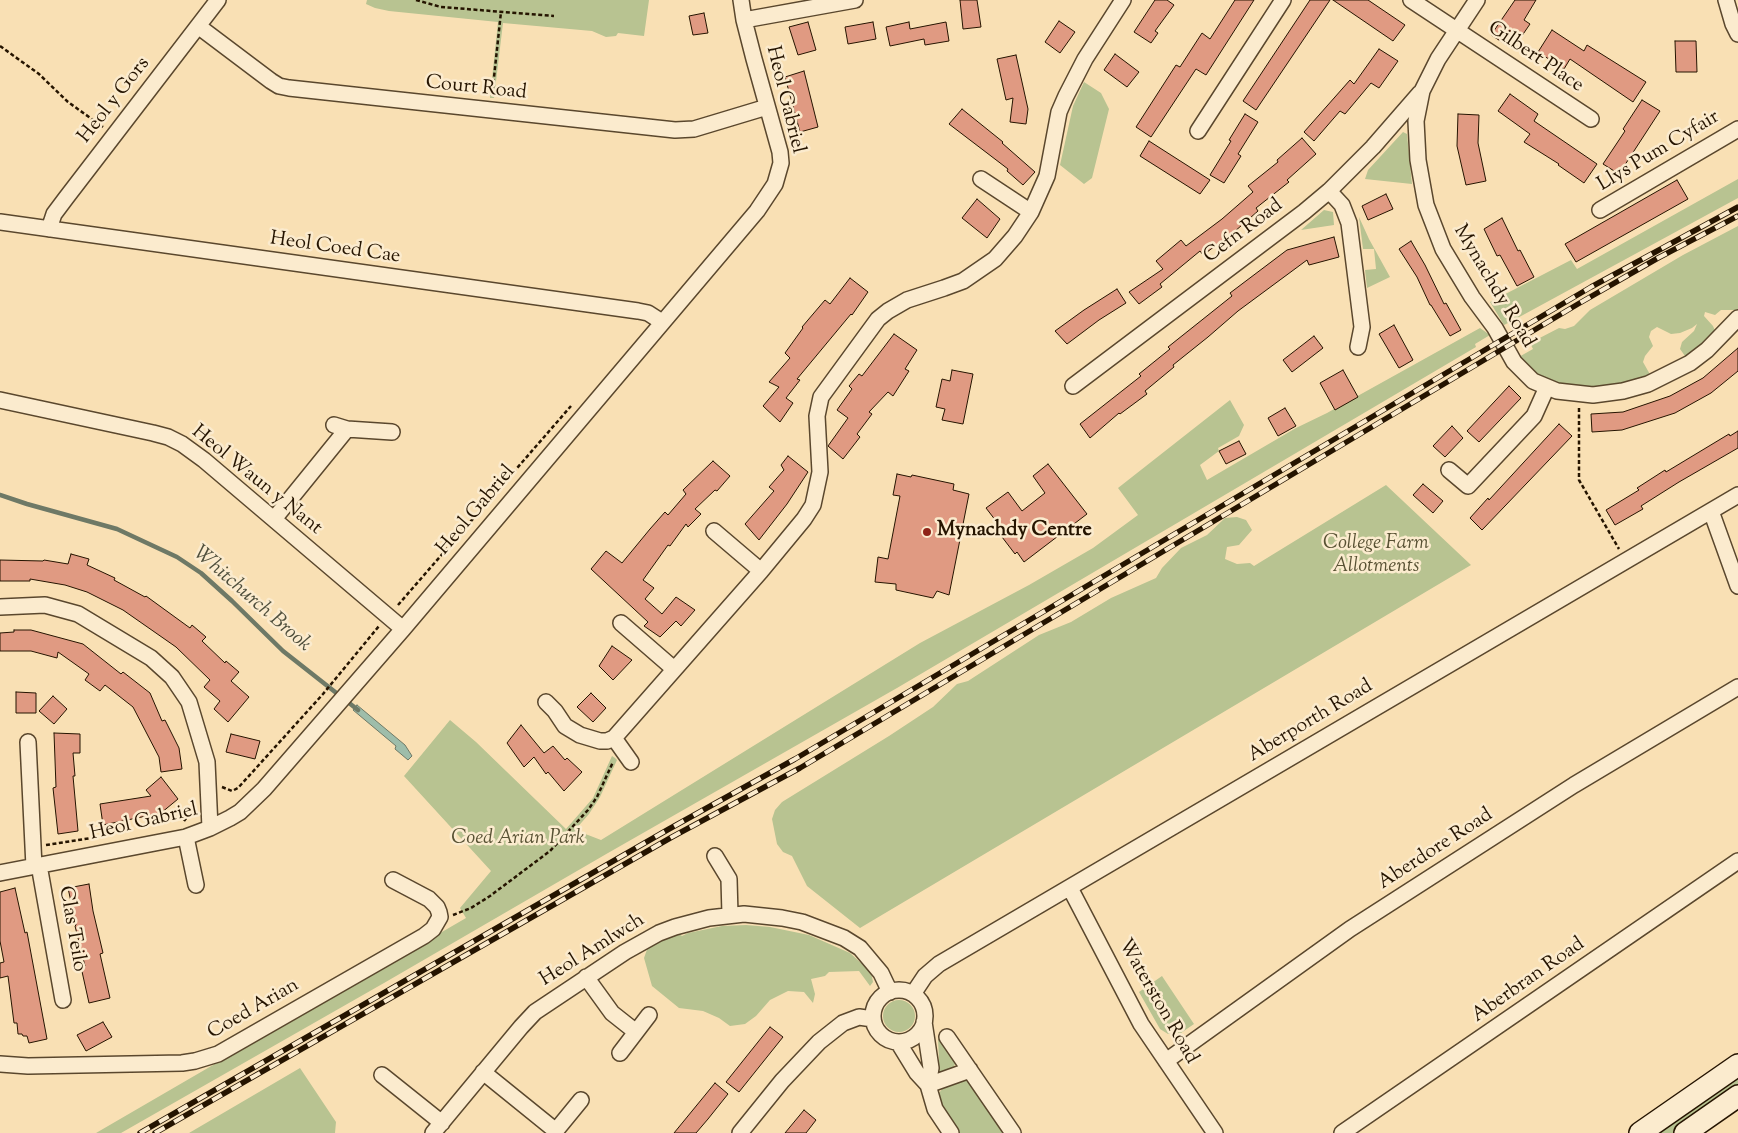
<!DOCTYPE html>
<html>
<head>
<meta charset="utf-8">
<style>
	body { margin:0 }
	canvas { display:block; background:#f9e0b4 }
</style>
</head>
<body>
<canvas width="1738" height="1133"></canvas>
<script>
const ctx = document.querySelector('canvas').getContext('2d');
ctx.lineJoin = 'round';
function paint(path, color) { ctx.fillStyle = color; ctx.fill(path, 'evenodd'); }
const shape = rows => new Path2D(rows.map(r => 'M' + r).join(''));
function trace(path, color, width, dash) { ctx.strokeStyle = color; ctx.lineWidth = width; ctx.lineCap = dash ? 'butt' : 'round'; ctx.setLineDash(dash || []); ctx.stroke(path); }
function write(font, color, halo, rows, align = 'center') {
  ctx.font = font + ' "Sorts Mill Goudy",serif'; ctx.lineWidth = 5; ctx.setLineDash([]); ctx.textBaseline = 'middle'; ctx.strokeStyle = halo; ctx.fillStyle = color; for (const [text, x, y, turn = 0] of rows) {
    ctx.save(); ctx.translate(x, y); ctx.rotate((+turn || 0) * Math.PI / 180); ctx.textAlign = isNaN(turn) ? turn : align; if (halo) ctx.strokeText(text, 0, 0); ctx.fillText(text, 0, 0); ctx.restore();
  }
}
paint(shape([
	[367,0,649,0,644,36,618,33,616,36,606,37,592,31,503,23,494,98,490,98,498,22,389,11,375,8,366,4],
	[1084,82,1101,93,1109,109,1092,178,1084,184,1060,165,1073,106],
	[1403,132,1407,134,1412,184,1365,179,1368,170],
	[1738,179,1738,198,1512,321,1504,325,1490,302,1571,260,1577,269],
	[1324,210,1333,212,1334,225,1301,230],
	[1359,217,1369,239,1390,277,1367,288,1365,270,1376,269,1374,249,1363,249],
	[1738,226,1738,310,1721,310,1715,315,1705,312,1704,316,1713,326,1716,333,1693,356,1685,356,1680,349,1682,342,1694,331,1697,324,1692,328,1680,333,1671,334,1657,327,1651,331,1649,337,1653,346,1645,356,1643,362,1652,378,1590,391,1544,381,1517,358,1533,349,1530,343,1559,328,1565,329,1574,326,1590,310,1683,255],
	[1480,328,1490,335,1475,344,1476,347,897,688,608,853,384,983,121,1133,96,1133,466,918,460,908,491,871,404,776,450,720,476,742,566,829,593,798,612,756,615,758,617,760,600,797,589,814,575,830,601,840,920,643,1029,585,1093,548,1138,515,1118,488,1230,400,1244,425,1239,436,1218,448,1219,451,1200,465,1207,480,1296,428,1327,413],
	[1386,485,1471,565,860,928,807,886,792,856,783,852,777,844,772,819,775,810,782,802,889,736,933,707,957,684,968,681,1039,635,1071,622,1111,598,1156,578,1162,568,1181,548,1207,535,1225,518,1237,517,1246,520,1252,530,1239,545,1227,547,1225,559,1237,564,1250,563,1254,566],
	[663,923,682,936,688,933,722,926,746,925,770,927,809,935,850,953,871,972,873,982,870,986,859,971,829,972,825,976,811,979,815,994,813,1003,804,992,788,991,770,1000,756,1016,745,1024,730,1026,719,1018,703,1011,679,1008,652,986,644,958,655,927],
	[1162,976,1194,1024,1181,1033,1168,1034,1160,1029,1139,992],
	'883 1016a16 16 0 1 1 32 0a16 16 0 1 1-32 0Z',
	[938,1038,955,1059,955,1064,952,1070,943,1073,937,1069,935,1065,939,1062],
	[300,1068,336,1122,335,1133,189,1133],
	[1738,1073,1738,1089,1674,1133,1652,1133],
	[963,1078,971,1082,1006,1133,957,1133,944,1111,939,1098,939,1093,943,1088]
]), '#b8c391');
const water = shape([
	[357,705,405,745,412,756,408,760,395,749,396,746,353,710,357,705]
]);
paint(water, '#9ebdaa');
trace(water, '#6e7966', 1);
trace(shape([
	[0,495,27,504,117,529,177,557,201,573,232,601,283,651,358,710]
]), '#6e7966', 4.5);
const building = shape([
	[960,0,977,0,981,27,963,29,960,0],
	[1155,0,1167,0,1174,5,1155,31,1158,33,1151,43,1134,32,1155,0],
	[1235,0,1254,0,1206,75,1196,69,1151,137,1136,127,1176,65,1180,67,1202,33,1210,39,1235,0],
	[1310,0,1330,0,1256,110,1243,101,1310,0],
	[1333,0,1368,0,1405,25,1393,41,1333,0],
	[1515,0,1536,0,1524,20,1530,24,1513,49,1491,35,1515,0],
	[704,13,708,33,693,35,689,16,704,13],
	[1059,21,1075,32,1060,53,1045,42,1059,21],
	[808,22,816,50,798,55,789,27,808,22],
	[873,22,876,39,848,44,845,27,873,22],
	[909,22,910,29,946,22,949,41,925,45,924,39,890,46,886,27,909,22],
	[1552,30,1584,51,1587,45,1646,82,1633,102,1570,59,1564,69,1538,52,1552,30],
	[1675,41,1696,41,1697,72,1676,72,1675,41],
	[1379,49,1398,61,1379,88,1371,83,1345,114,1340,111,1314,141,1304,132,1350,80,1354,84,1379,49],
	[1115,54,1139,72,1127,87,1104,70,1115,54],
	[1016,55,1028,109,1026,124,1010,122,1013,98,1006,100,997,59,1016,55],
	[804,71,818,127,800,132,785,77,804,71],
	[1510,94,1538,114,1534,121,1597,164,1584,183,1558,165,1559,164,1524,142,1530,134,1498,111,1510,94],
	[1642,100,1660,111,1619,174,1603,164,1625,131,1623,129,1642,100],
	[962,109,1003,142,1002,143,1035,172,1023,185,1007,171,1008,169,949,124,962,109],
	[1245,114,1258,122,1238,154,1241,156,1224,183,1210,175,1231,141,1229,140,1245,114],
	[1458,114,1479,115,1478,143,1486,181,1466,185,1457,146,1458,114],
	[1302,138,1316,154,1287,180,1289,182,1256,208,1258,211,1234,232,1203,255,1200,251,1160,284,1162,287,1139,304,1129,292,1163,269,1156,261,1181,240,1186,246,1222,219,1253,192,1248,186,1278,162,1277,160,1302,138],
	[1149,141,1210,180,1200,194,1140,156,1149,141],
	[1677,180,1688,199,1576,262,1565,244,1677,180],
	[1386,194,1393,209,1368,220,1362,206,1386,194],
	[977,199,1000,219,987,238,962,218,977,199],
	[1502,218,1518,251,1520,250,1534,277,1517,286,1500,255,1497,256,1484,229,1502,218],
	[1334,237,1339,257,1309,265,1307,260,1238,311,1208,337,1173,365,1174,367,1145,391,1147,394,1120,414,1119,413,1090,438,1080,424,1141,376,1139,374,1170,349,1168,347,1232,296,1230,293,1287,250,1334,237],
	[1411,241,1425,265,1444,304,1446,303,1461,330,1450,336,1431,305,1430,305,1417,277,1399,249,1411,241],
	[850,278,868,292,852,315,851,314,797,379,800,380,786,398,793,403,780,422,763,406,779,387,769,382,790,358,785,353,803,328,802,327,825,300,830,304,850,278],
	[1117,289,1126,303,1099,320,1067,344,1055,331,1084,310,1117,289],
	[1394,325,1413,360,1399,368,1379,334,1394,325],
	[894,334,917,350,905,369,909,371,893,396,888,392,869,412,872,414,857,434,860,437,843,459,828,446,848,418,837,410,852,389,849,386,859,374,862,376,894,334],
	[1314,336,1323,348,1292,372,1283,360,1314,336],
	[1738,348,1738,371,1711,393,1675,413,1622,430,1592,432,1591,414,1623,412,1670,396,1703,378,1738,348],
	[952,370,973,374,963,424,942,420,945,409,936,407,942,379,950,381,952,370],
	[1343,370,1358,397,1335,410,1320,383,1343,370],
	[1509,386,1521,398,1479,442,1467,431,1509,386],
	[1285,408,1296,426,1278,436,1268,418,1285,408],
	[1559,424,1572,436,1482,530,1470,518,1488,498,1489,500,1559,424],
	[1452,426,1463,438,1445,457,1433,446,1452,426],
	[1738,431,1738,448,1679,482,1641,506,1643,509,1615,525,1606,510,1639,490,1637,488,1665,470,1666,472,1729,434,1730,436,1738,431],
	[1239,441,1246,454,1226,464,1219,451,1239,441],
	[788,456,808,472,787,504,759,540,745,524,774,491,769,487,784,470,781,465,788,456],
	[713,461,730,476,717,491,715,490,695,509,701,514,688,527,686,524,670,546,668,545,643,580,654,588,645,599,662,614,676,597,695,610,681,626,676,621,660,637,644,626,648,622,591,569,606,551,622,563,650,529,665,512,668,515,686,494,683,490,713,461],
	[1048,464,1087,514,1024,562,1017,552,1015,554,1002,537,1006,534,986,508,1008,492,1022,511,1045,493,1033,476,1048,464],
	[897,474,911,477,912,475,954,484,953,490,969,494,949,595,937,591,933,598,896,590,896,584,875,582,878,557,888,559,900,496,893,495,897,474],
	[1423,484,1443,501,1433,513,1413,495,1423,484],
	[71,554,89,559,87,565,115,578,114,580,145,597,146,596,190,628,192,625,206,637,202,641,225,663,226,661,239,672,231,681,249,697,228,722,214,709,220,701,204,687,210,680,176,647,123,610,87,592,65,585,30,579,30,581,0,581,0,560,43,561,44,560,68,564,71,554],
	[14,630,31,630,83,644,121,674,123,672,150,693,162,721,165,720,179,748,182,769,161,772,159,757,133,707,105,685,100,691,85,680,89,674,58,652,57,658,31,651,0,651,0,633,14,632,14,630],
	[612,646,632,660,613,680,599,666,612,646],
	[16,692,36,693,36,713,16,713,16,692],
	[591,693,606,708,593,722,577,707,591,693],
	[53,696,67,709,54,724,39,711,53,696],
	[521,725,544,753,553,746,565,760,567,758,582,772,564,791,548,772,546,774,534,757,524,767,507,743,521,725],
	[54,733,80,734,80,753,73,753,75,776,73,776,78,831,58,834,53,788,56,787,54,733],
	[231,734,260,741,255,759,226,752,231,734],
	[161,777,178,799,161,813,103,825,100,804,151,796,146,790,161,777],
	[89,884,93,911,103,953,100,954,110,998,89,1003,81,967,85,966,75,926,76,925,68,888,89,884],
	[15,888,25,933,27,932,47,1039,29,1043,27,1036,23,1036,22,1034,18,1034,17,1023,14,1023,8,976,0,978,0,963,4,962,0,941,0,892,15,888],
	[103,1022,112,1037,86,1051,77,1035,103,1022],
	[770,1027,783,1037,739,1092,726,1082,770,1027],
	[715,1083,728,1094,708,1119,696,1133,674,1133,715,1083],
	[804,1110,816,1120,806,1133,785,1133,804,1110]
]);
paint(building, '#e09a82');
trace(building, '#251400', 1);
const street = shape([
	[1411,0,1591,119],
	[1477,0,1438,59,1422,91,1416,121,1418,160,1426,205,1443,249,1472,297,1495,328,1514,362,1533,381,1557,391,1593,395,1623,391,1648,384,1690,363,1707,350,1738,318],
	[1726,0,1733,24,1738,34],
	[744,20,855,0],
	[198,26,271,81,279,86,289,88,675,130,694,129,767,107],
	[1198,131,1283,0],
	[981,179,1031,212],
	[1329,191,1342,205,1349,223,1362,327,1358,347],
	[1600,210,1738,129],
	[0,222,638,311,648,313,662,322],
	[49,229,54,214,66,198,218,0],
	[1073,386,1304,212,1329,191,1373,147,1420,93],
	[0,400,153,433,168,437,182,444,204,460,403,629],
	[334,425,347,429,392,432],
	[1449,470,1468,486,1534,416,1547,387],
	[1711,511,1738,586],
	[274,519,347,429],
	[714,531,761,571],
	[0,607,45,605,78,614,151,658,172,677,189,702,207,762,210,828],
	[621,623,674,669],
	[546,702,555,711,565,726,580,735,600,741,607,741,614,738,761,571,804,519,813,505,820,472,817,416,821,397,878,319,888,311,907,300,944,288,963,281,995,259,1015,236,1031,212,1047,176,1059,112,1066,96,1085,59,1123,0],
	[614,738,631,762],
	[28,742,34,867],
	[186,837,196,885],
	[715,856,729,879,730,915],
	[39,865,63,1000],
	[0,873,186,837,210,828,230,818,240,812,264,789,403,629,757,211,775,184,781,163,780,152,754,59,744,20,741,0],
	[1070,888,1141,1024,1215,1133],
	[586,977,612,1013,636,1032],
	'873 1016a26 26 0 1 1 52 0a26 26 0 1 1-52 0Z',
	[913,994,925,976,939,964,1738,495],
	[924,1022,931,1068,928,1085,935,1109,951,1133],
	[947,1037,1013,1133],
	[898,1042,917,1073,928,1085],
	[620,1053,649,1015],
	[1166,1061,1350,929,1574,785,1738,687],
	[0,1064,28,1066,182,1063,195,1061,218,1054,424,936,433,929,440,917,439,912,437,907,429,899,393,880],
	[483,1072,556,1131],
	[382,1075,442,1123],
	[928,1085,970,1070],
	[433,1133,521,1027,535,1012,625,952,659,933,675,927,709,918,744,914,782,918,802,922,844,938,860,948,881,973,890,992],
	[554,1133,581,1100],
	[740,1133,782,1081,819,1042,843,1023,859,1017,873,1019],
	[1342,1133,1738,861]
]);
const secondary = shape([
	[1640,1133,1738,1065],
	[1685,1133,1738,1096]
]);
trace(street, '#5a472d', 18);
trace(secondary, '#251400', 24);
trace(shape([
	[416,0,441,7,554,16],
	[0,46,39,74,68,102,103,127],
	[492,96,501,12],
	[1579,408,1579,480,1619,549],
	[398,605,571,406],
	[222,787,232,791,238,788,323,694,379,626],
	[184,821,194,808],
	[46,845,98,837],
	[453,915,471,908,490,896,550,851,588,810,597,797,613,762]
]), '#251400', 2.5, [4, 2.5]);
trace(street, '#fbebce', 15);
trace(secondary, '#fbebce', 21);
const rail = shape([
	[140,1133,669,829,795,759,1591,287,1738,207],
	[155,1133,672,837,800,768,1578,304,1658,258,1738,216]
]);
trace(rail, '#251400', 5.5);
trace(rail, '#fbebce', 4, [11]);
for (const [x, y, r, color] of [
	[927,532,5,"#8f2418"]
]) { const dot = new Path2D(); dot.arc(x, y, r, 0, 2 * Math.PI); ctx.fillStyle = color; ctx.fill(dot); trace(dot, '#fbebce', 2); }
write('20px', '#251400', '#fbebce', [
	["Gilbert Place",1535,58,34],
	["Court Road",476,89,6],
	["Heol Gabriel",784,100,76],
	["Heol y Gors",115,101,-52],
	["Llys Pum Cyfair",1659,152,-31],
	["Cefn Road",1244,232,-37],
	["Heol Coed Cae",335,249,8],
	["Mynachdy Road",1493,287,59],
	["Heol Waun y Nant",256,481,39],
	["Heol Gabriel",477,511,-50],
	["Aberporth Road",1311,722,-31],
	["Heol Gabriel",144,823,-13],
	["Aberdore Road",1436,850,-33],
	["Clas Teilo",71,929,80],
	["Heol Amlwch",593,951,-32],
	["Aberbran Road",1529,981,-35],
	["Waterston Road",1157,1002,60],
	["Coed Arian",254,1010,-30]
]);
write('bold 20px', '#251400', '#fbebce', [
	["Mynachdy Centre",937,532]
], 'left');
write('italic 20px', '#585133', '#fbebce', [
	["College Farm",1376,545],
	["Allotments",1376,568],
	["Coed Arian Park",518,840]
]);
write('italic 21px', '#4f4f3c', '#fbebce', [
	["Whitchurch Brook",251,600,41]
]);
</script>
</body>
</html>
